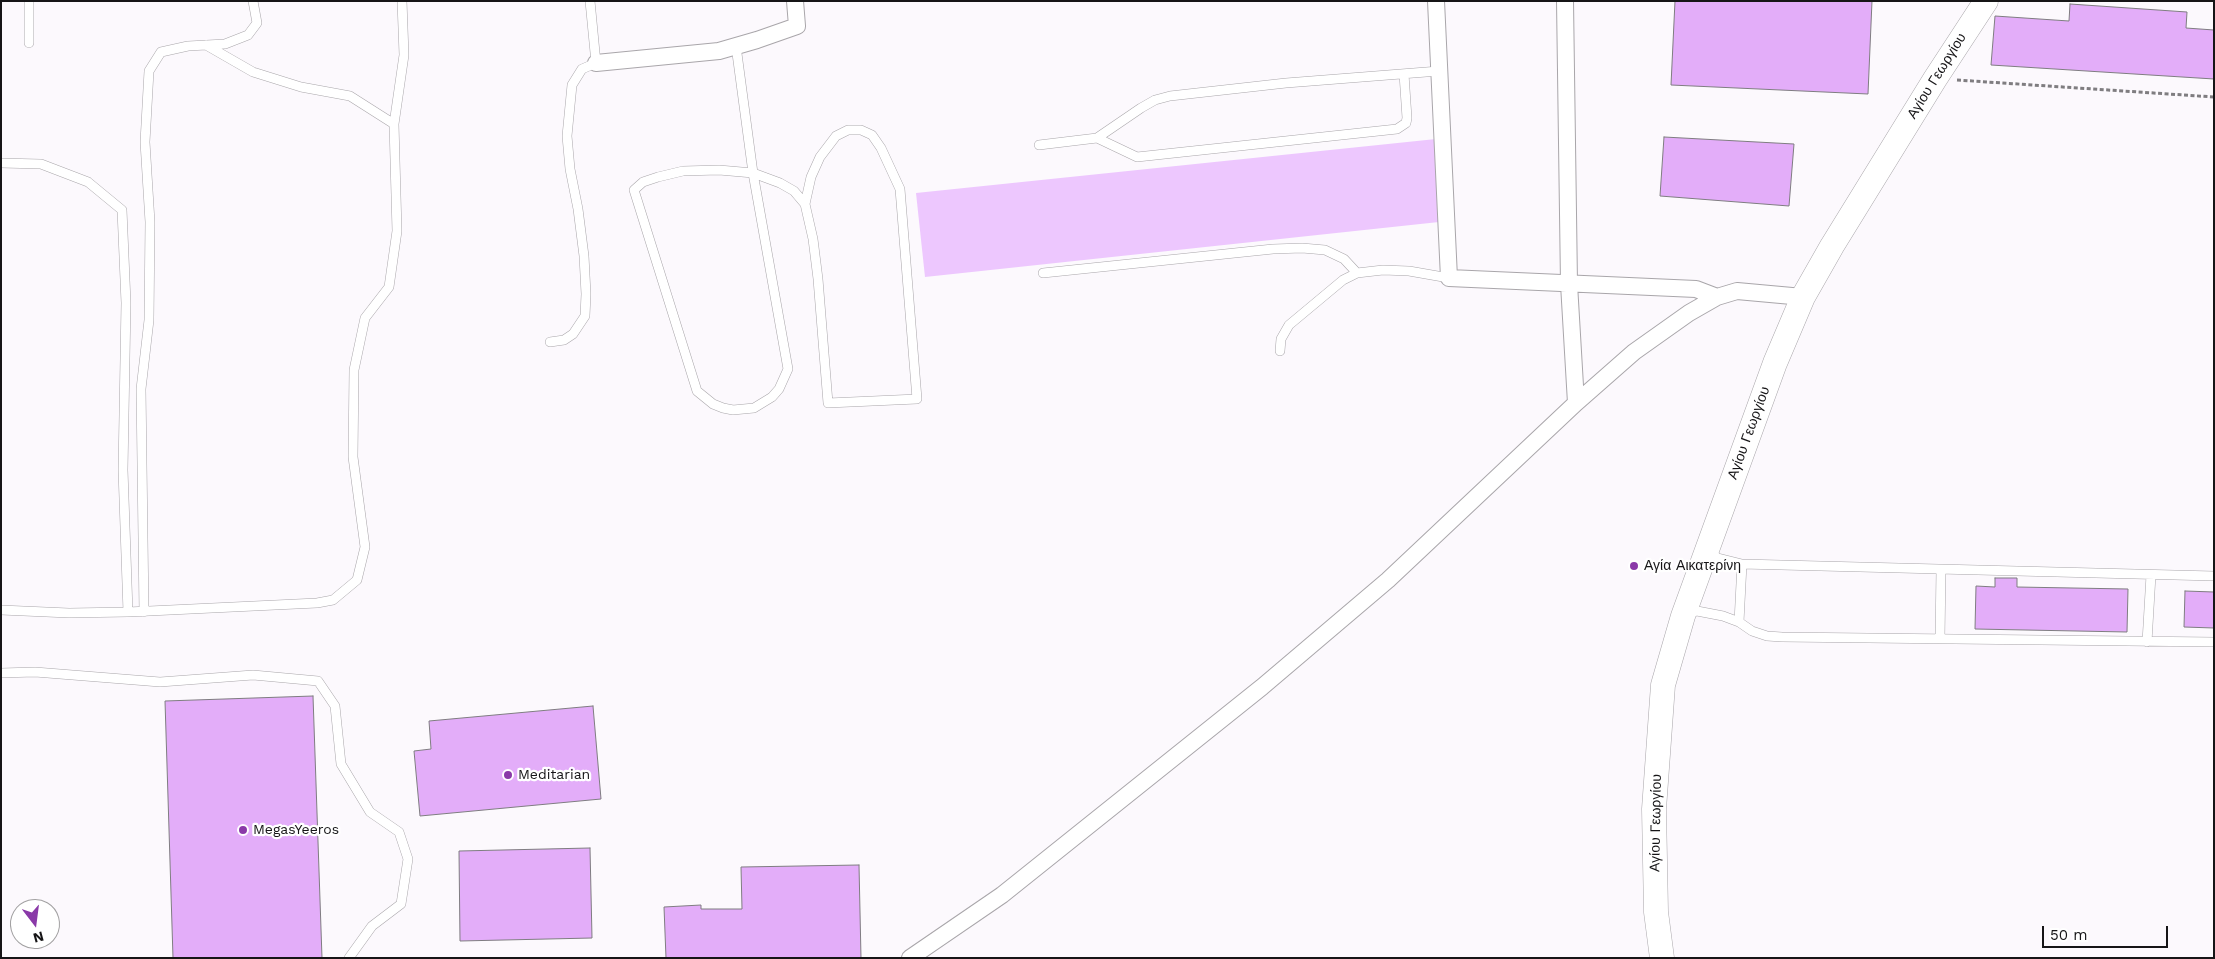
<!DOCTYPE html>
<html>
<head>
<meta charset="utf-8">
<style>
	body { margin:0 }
	#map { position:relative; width:2215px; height:959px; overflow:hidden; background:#fcf9fd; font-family:"Work Sans",sans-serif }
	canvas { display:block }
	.frame { position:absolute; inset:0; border:2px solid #161517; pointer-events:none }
	.north { position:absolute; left:10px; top:899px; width:50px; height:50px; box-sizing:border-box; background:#fff; border:1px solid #a2a1a2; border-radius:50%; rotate:165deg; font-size:14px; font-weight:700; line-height:20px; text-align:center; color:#161517 }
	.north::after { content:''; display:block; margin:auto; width:18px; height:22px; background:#8a39a8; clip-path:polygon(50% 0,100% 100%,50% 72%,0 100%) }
	.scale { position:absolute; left:2042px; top:926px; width:126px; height:22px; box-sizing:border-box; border:2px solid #161517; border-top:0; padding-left:6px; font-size:15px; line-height:18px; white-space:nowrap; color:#161517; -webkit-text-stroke:4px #fff; paint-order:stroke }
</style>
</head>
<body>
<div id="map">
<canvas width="2215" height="959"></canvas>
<div class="frame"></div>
<div class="north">N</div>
<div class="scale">50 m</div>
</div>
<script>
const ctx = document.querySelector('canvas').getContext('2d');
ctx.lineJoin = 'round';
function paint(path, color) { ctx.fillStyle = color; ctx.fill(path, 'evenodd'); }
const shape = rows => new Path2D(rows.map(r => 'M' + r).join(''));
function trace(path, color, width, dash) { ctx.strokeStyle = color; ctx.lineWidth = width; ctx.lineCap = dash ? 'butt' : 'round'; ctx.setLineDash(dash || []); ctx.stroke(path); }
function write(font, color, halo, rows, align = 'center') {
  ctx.font = font + ' "Work Sans",sans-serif'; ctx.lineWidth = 4.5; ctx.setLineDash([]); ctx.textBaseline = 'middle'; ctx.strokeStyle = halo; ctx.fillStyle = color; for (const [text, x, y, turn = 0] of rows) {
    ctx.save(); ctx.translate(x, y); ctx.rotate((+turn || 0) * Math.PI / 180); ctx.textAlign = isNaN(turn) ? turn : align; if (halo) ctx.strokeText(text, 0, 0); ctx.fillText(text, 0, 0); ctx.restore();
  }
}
paint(shape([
	[1436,139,1439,222,925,277,916,193]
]), '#edc7fe');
const building = shape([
	[1675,1,1872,1,1868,94,1671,85,1675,1],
	[2070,4,2187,12,2186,28,2214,30,2214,79,1991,65,1995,16,2069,21,2070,4],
	[1664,137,1794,144,1789,206,1660,196,1664,137],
	[1995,578,2017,578,2017,587,2128,589,2127,632,1975,629,1976,586,1995,587,1995,578],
	[2185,591,2214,592,2214,628,2184,627,2185,591],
	[313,696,322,958,173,958,165,701,313,696],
	[593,706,601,799,420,816,414,751,431,749,429,721,593,706],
	[590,848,592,938,460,941,459,851,590,848],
	[859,865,861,958,666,958,664,907,701,905,701,909,742,909,741,867,859,865]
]);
paint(building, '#e3adf9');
trace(building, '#7f7d81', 1);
const service = shape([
	[29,1,29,43],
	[206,45,253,72,301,87,350,96,394,124],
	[736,46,753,173,788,369,779,389,772,397,754,408,733,410,723,408,713,404,697,391,634,190,643,182,658,177,683,171,719,170,753,173,780,183,794,191,805,204,813,239,818,279,828,403,917,399,900,189,881,148,872,135,861,130,848,130,836,136,820,157,811,177,805,204],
	[1097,138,1137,157,1397,129,1406,123,1407,118,1404,74],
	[1039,145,1097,138,1141,108,1155,100,1170,96,1286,83,1439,71],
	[1,163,41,164,88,182,122,210,126,303,123,470,128,612],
	[1043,273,1273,249,1302,248,1325,250,1344,259,1357,273],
	[550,342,564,340,573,334,585,316,586,294,584,256,578,209,570,169,567,136,572,85,582,69,596,63,590,1],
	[1280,351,1281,339,1289,325,1343,280,1357,273,1383,270,1409,271,1449,278],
	[1707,551,1718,558,1742,564,2214,576],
	[1,610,69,613,128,612,317,603,333,600,357,580,365,547,353,457,354,370,365,318,389,287,397,231,394,124,404,55,402,1],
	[144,612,141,389,149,320,150,222,145,142,149,71,161,52,188,46,225,44,248,35,257,23,253,1],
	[1687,614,1697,611,1723,616,1739,622,1752,631,1767,636,1782,637,2214,642],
	[1739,622,1742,564],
	[1940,638,1941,570],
	[2147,642,2151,575],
	[1,673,35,672,160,682,253,675,318,681,335,706,341,764,370,812,399,832,408,859,401,904,372,926,349,958]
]);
const minor = shape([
	[1436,1,1449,278,1696,289,1717,297],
	[1565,1,1569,284,1576,403],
	[596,63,719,51,757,40,797,26,795,1],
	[910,958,1002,895,1262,687,1388,580,1576,403,1634,352,1689,313,1717,297,1737,291,1803,297]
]);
const secondary = shape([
	[1662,958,1656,912,1654,809,1663,685,1683,616,1775,363,1803,297,1832,246,1935,79,1986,1]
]);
trace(service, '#a9a6aa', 10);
trace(minor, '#a9a6aa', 18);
trace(secondary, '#a9a6aa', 25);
trace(shape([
	[1957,80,2214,97]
]), '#7f7d80', 3, [4, 2.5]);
trace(service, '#fff', 9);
trace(minor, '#fff', 16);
trace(secondary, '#fff', 24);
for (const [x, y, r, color] of [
	[1634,566,5,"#8a39a8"],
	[508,775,5,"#8a39a8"],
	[243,830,5,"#8a39a8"]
]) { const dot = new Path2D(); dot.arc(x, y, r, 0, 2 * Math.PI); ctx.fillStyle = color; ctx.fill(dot); trace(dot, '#fff', 2); }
write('14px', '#161517', '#fff', [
	["Αγίου Γεωργίου",1937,76,-58],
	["Αγίου Γεωργίου",1749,433,-70],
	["Αγίου Γεωργίου",1656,823,-89]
]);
write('14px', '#161517', '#fff', [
	["Αγία Αικατερίνη",1644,566],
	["Meditarian",518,775],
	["MegasYeeros",253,830]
], 'left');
</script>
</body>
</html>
